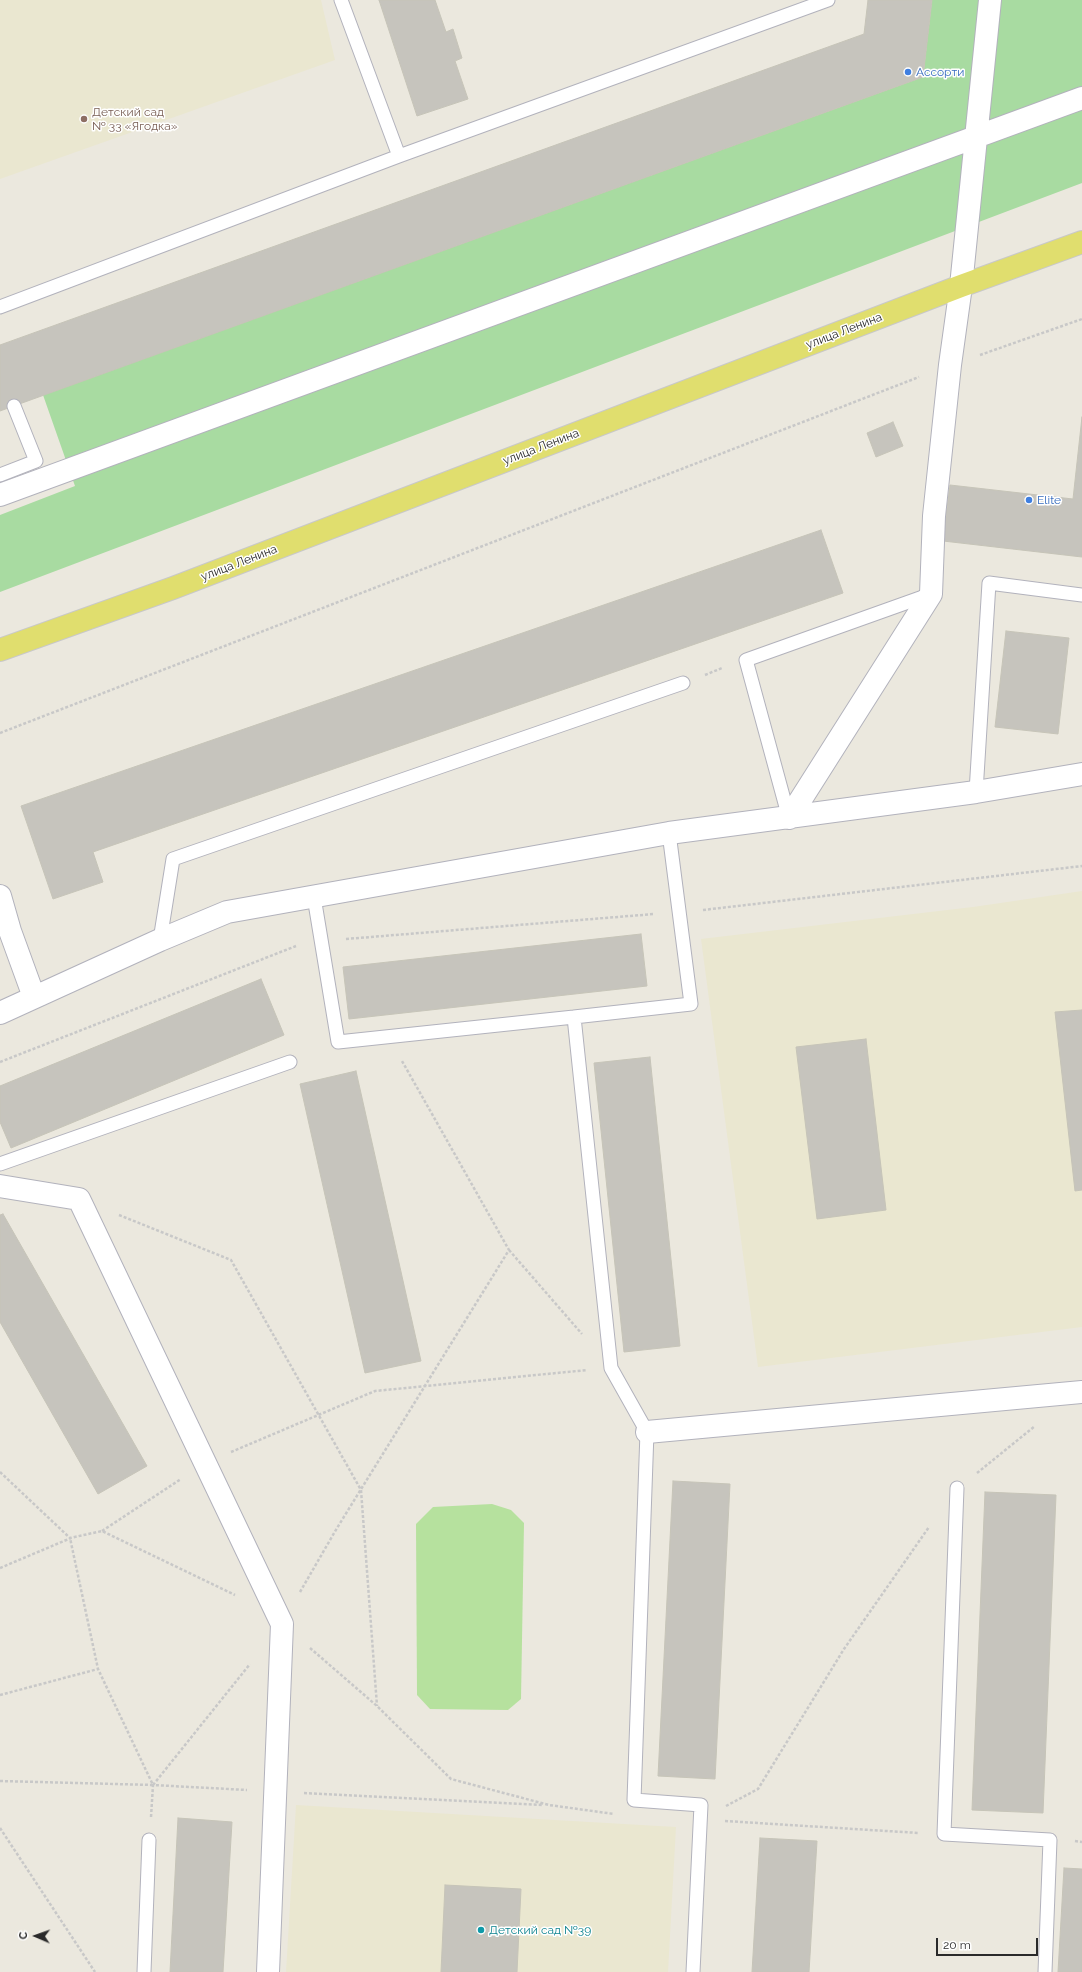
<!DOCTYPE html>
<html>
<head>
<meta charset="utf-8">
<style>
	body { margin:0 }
	#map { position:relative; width:1082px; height:1972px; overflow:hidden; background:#ebe8de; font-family:Raleway,sans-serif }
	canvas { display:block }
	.north { position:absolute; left:16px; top:1916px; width:40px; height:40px; -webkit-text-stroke:3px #fff; paint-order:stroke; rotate:272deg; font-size:11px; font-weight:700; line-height:16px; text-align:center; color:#2a2a2a }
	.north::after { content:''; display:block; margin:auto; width:14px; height:18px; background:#2a2a2a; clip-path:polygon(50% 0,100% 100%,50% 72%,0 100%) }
	.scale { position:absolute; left:936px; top:1938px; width:102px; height:18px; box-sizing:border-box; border:2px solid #2a2a2a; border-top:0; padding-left:5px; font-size:12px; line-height:14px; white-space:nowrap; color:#2a2a2a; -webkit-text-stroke:3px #fff; paint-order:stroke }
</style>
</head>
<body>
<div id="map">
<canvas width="1082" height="1972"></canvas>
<div class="north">С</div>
<div class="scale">20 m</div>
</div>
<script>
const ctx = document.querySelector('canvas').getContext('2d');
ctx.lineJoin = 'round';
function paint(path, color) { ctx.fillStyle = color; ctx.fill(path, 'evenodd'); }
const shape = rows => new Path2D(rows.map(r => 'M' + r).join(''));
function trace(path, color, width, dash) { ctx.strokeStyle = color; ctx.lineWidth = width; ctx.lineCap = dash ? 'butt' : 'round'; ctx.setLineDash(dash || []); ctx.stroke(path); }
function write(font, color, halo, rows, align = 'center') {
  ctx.font = font + ' Raleway,sans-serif'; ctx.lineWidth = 3; ctx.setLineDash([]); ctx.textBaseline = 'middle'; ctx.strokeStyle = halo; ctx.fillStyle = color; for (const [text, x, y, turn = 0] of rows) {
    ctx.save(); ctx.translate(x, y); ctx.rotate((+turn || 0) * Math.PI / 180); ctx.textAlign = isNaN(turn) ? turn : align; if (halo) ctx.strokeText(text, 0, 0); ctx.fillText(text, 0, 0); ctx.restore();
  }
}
paint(shape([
	[0,0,321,0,335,60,0,179],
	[1082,891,1082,1327,758,1367,701,939,973,907],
	[296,1805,676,1827,668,1972,286,1972]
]), '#eae7d0');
paint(shape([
	[932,0,1082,0,1082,183,0,592,0,515,75,486,43,395,923,77]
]), '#a8dba1');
paint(shape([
	[492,1504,511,1510,524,1523,521,1699,508,1710,430,1709,417,1695,416,1524,433,1507]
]), '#b6e19e');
const building = shape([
	[379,0,435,0,446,32,453,29,462,58,455,61,468,99,417,116,379,0],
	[868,0,932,0,923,77,0,411,0,345,864,34,868,0],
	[1082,417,1082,557,943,541,950,485,1073,499,1082,417],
	[893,422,903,446,876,457,867,433,893,422],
	[821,530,843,593,93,852,103,882,53,899,21,806,821,530],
	[1006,631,1069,638,1058,734,995,727,1006,631],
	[641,934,647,986,349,1019,343,967,641,934],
	[261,979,284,1035,11,1148,0,1122,0,1086,261,979],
	[1082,1010,1082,1190,1075,1191,1055,1012,1082,1010],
	[866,1039,886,1210,817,1219,796,1047,866,1039],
	[650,1057,680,1346,624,1352,594,1063,650,1057],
	[356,1071,421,1361,365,1373,300,1084,356,1071],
	[3,1214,147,1466,98,1494,0,1322,0,1215,3,1214],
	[673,1481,730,1484,715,1779,658,1776,673,1481],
	[985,1492,1056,1495,1043,1813,972,1810,985,1492],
	[178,1818,232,1822,223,1972,170,1972,178,1818],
	[760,1838,817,1841,809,1972,752,1972,760,1838],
	[1064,1868,1082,1869,1082,1972,1058,1972,1064,1868],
	[445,1885,521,1889,517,1972,441,1972,445,1885]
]);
paint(building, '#c6c4bd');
trace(building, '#c6c4b8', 1);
const lane = shape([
	[341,0,399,156],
	[0,307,399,156,828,0],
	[0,475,36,461,14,406],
	[976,792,989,583,1082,595],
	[789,818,746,660,931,594],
	[669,833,691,1004,574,1017,611,1368,647,1432,634,1800,701,1805,693,1972],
	[314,897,338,1042,574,1017],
	[160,940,173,859,683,683],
	[0,1164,290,1062],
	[957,1488,944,1834,1050,1840,1045,1972],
	[144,1972,149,1840]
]);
const street = shape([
	[0,495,1082,98],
	[789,818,931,594,934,516,950,365,961,286,990,0],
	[0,896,10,931,34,997],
	[0,1013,160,940,227,912,669,833,976,792,1082,774],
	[0,1186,79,1199,282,1624,268,1972],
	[647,1432,1082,1392]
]);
const primary = shape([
	[0,650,173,588,961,286,1082,242]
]);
trace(lane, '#b2b2bc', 15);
trace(street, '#b2b2bc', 24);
trace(primary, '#c8c8c8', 24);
trace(shape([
	[980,355,1082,319],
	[705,675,722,668],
	[0,733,919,377],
	[703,910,1082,866],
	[346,939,654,914],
	[0,1062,296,946],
	[119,1215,231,1260,361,1490,377,1706],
	[509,1250,582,1334],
	[231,1452,375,1391,587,1370],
	[0,1472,70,1538,102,1531,235,1595],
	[977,1473,1035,1426],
	[102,1531,181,1479],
	[0,1568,71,1538],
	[300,1592,337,1528,509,1250,402,1061],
	[310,1648,377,1706,451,1779,549,1805,614,1814],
	[0,1695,98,1669],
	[0,1781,153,1785,98,1669,70,1538],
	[153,1785,250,1664],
	[304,1793,542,1805],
	[726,1806,758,1789,844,1649,929,1527],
	[151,1817,153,1785,247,1790],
	[725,1821,919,1833],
	[0,1828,95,1972],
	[1075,1841,1082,1842]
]), '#c8c8c8', 2.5, [3, 2]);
trace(lane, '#fff', 13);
trace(street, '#fff', 22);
trace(primary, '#e0de6e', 22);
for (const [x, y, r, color] of [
	[908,72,4,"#3f7fe0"],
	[84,119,4,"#8d6e63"],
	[1029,500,4,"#3f7fe0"],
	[481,1930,4,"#0f9aa8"]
]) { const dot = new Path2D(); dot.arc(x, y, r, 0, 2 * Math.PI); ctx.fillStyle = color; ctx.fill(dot); trace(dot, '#fff', 1.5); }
write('12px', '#366cbe', '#fff', [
	["Ассорти",916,72],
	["Elite",1037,500]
], 'left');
write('12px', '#785e54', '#fff', [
	["Детский сад",92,112],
	["№ 33 «Ягодка»",92,126]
], 'left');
write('12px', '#2a2a2a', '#fff', [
	["улица Ленина",844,331,-21],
	["улица Ленина",541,447,-21],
	["улица Ленина",239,563,-21]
]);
write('12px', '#0d838f', '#fff', [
	["Детский сад №39",489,1930]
], 'left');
</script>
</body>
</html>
